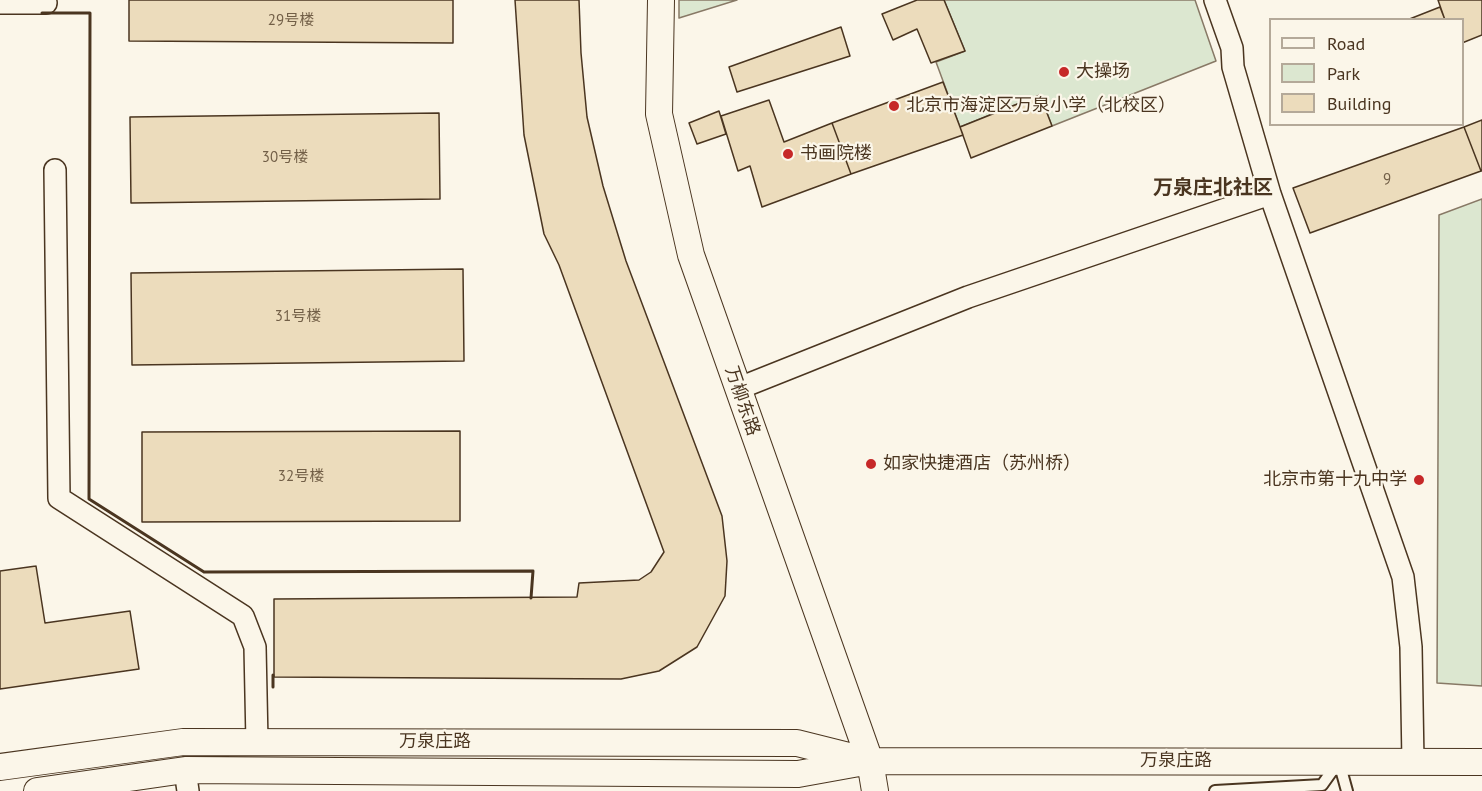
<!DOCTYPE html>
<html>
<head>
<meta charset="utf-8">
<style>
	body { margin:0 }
	#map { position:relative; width:1482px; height:791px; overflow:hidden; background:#fbf6e9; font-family:"PT Sans",sans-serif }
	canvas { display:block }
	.legend { position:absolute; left:1269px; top:18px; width:195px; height:108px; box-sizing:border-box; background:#fbf6e9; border:2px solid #b4a999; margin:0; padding:8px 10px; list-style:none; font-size:18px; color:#4a3520 }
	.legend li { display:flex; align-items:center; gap:12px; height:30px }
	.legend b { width:30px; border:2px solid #b4a999 }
</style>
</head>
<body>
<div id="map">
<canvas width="1482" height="791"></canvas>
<ul class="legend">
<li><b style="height:8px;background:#fbf6e9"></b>Road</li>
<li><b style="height:16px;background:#dce7d0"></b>Park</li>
<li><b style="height:16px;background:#ecdcbc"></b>Building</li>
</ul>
</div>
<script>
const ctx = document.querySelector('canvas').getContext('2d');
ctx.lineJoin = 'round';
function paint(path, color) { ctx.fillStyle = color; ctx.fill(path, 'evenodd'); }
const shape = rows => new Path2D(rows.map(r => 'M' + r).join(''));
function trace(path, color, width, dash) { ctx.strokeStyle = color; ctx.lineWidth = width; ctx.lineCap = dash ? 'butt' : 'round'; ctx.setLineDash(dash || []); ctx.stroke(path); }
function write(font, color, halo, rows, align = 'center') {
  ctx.font = font + ' "PT Sans","Noto Sans SC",sans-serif'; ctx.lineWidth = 4.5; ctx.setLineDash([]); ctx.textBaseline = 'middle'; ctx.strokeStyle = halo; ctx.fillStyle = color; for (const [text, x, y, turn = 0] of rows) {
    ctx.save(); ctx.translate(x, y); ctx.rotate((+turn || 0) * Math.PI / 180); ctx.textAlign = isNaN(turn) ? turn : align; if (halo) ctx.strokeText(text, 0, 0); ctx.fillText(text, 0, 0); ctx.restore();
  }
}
const green = shape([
	[679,0,737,0,679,18,679,0],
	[944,0,1195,0,1216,61,1052,126,1040,95,960,127,936,62,965,51,944,0],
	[1482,199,1482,686,1437,683,1439,215,1482,199]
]);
paint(green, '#dce7d0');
trace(green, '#887966', 1.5);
const building = shape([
	[129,0,453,0,453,43,129,41,129,0],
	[515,0,579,0,581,53,587,117,603,186,626,261,722,516,727,561,725,596,697,647,659,671,621,679,274,677,274,599,577,597,579,583,639,580,651,572,664,552,559,265,544,234,524,135,515,0],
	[917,0,944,0,965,51,931,63,917,29,893,40,882,14,917,0],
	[1438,0,1482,0,1482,35,1462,43,1462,20,1445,20,1438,0],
	[1440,7,1445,20,1407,20,1440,7],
	[841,27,850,56,737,92,729,67,841,27],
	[943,82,963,135,851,174,832,123,943,82],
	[1040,95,1052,126,971,158,960,127,1040,95],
	[769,100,784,142,832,123,851,174,762,207,750,166,738,171,721,116,769,100],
	[719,111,726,134,697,144,689,123,719,111],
	[439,113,440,199,131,203,130,117,439,113],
	[1482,120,1482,171,1481,171,1464,127,1482,120],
	[1464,127,1481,171,1310,233,1293,188,1464,127],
	[463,269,464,361,132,365,131,273,463,269],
	[460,431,460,521,142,522,142,432,460,431],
	[36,566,45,623,130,611,139,669,0,689,0,571,36,566]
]);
paint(building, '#ecdcbc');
trace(building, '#4a3520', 1.5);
const service = shape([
	[1339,762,1347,791],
	[1215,791,1322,785,1337,764]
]);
const minor = shape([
	[1215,0,1232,48,1233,67,1270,194,1403,577,1411,647,1413,762],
	[0,3,46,3],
	[55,170,59,498,243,616,255,647,257,742],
	[737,389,968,297,1270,194],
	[185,770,188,791]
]);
const tertiary = shape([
	[661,0,659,114,691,255,870,761,875,791],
	[0,767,183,742,797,743,861,759],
	[37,791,185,770,798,774,870,761,1482,762]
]);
trace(service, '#4a3520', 14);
trace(minor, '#4a3520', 24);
trace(tertiary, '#4a3520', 28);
trace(service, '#fbf6e9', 10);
trace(minor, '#fbf6e9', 21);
trace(tertiary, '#fbf6e9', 26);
trace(shape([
	[42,13,90,13,89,499,204,572,533,571,531,598],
	[273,687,273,675]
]), '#4a3520', 3);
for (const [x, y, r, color] of [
	[1064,72,6,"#c62828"],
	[894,106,6,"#c62828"],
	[788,154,6,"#c62828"],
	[871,464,6,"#c62828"],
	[1419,480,6,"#c62828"]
]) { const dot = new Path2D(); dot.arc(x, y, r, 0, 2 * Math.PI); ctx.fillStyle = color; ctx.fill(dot); trace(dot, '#fbf6e9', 2); }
write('15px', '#725f47', null, [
	["29号楼",291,21],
	["30号楼",285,158],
	["9",1387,180],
	["31号楼",298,317],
	["32号楼",301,477]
]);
write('18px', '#4a3520', '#fbf6e9', [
	["大操场",1076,72],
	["北京市海淀区万泉小学（北校区）",906,106],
	["书画院楼",800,154],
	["如家快捷酒店（苏州桥）",883,464],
	["北京市第十九中学",1407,480,"right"]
], 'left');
write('18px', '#4a3520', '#fbf6e9', [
	["万柳东路",742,401,71],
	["万泉庄路",435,742],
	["万泉庄路",1176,761]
]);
write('bold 20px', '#4a3520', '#fbf6e9', [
	["万泉庄北社区",1213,188]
]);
</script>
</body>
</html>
